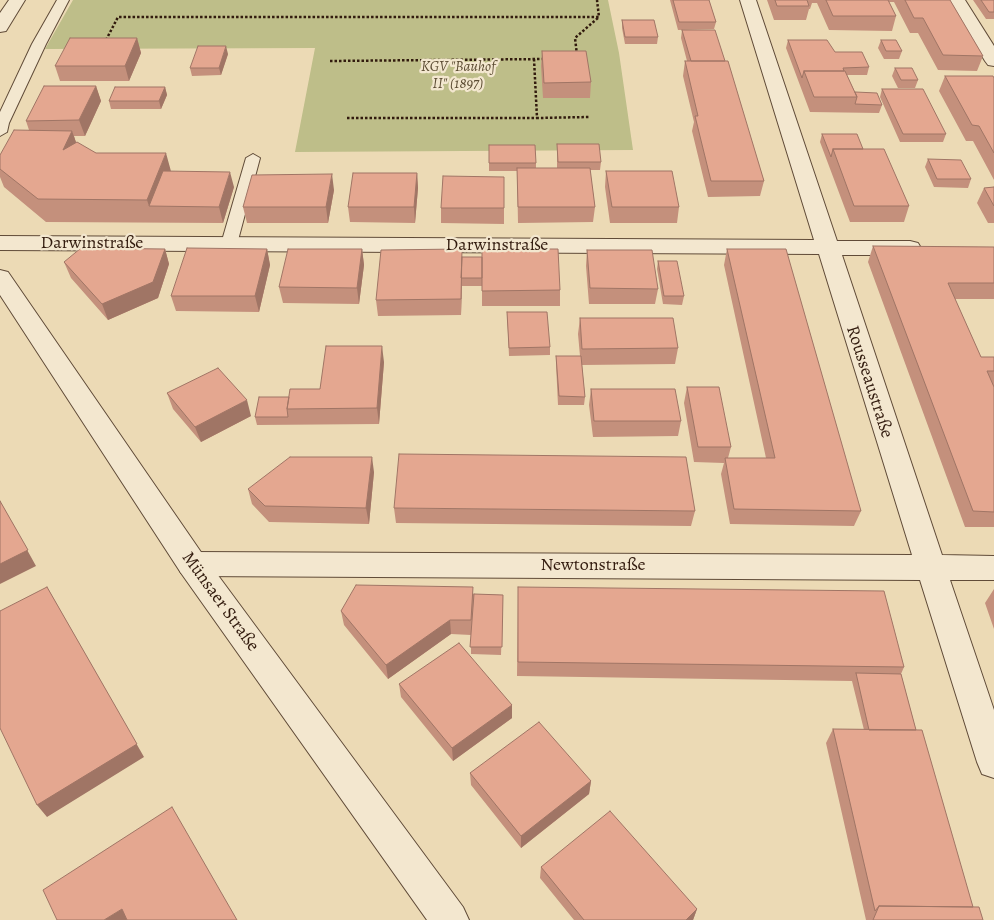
<!DOCTYPE html>
<html>
<head>
<meta charset="utf-8">
<style>
	body { margin:0 }
	canvas { display:block; background:#ecdab5 }
</style>
</head>
<body>
<canvas width="994" height="920"></canvas>
<script>
const ctx = document.querySelector('canvas').getContext('2d');
ctx.lineJoin = 'round';
function paint(path, color) { ctx.fillStyle = color; ctx.fill(path, 'evenodd'); }
const shape = rows => new Path2D(rows.map(r => 'M' + r).join(''));
function trace(path, color, width, dash) { ctx.strokeStyle = color; ctx.lineWidth = width; ctx.lineCap = dash ? 'butt' : 'round'; ctx.setLineDash(dash || []); ctx.stroke(path); }
function write(font, color, halo, rows, align = 'center') {
  ctx.font = font + ' Alegreya,serif'; ctx.lineWidth = 4.5; ctx.setLineDash([]); ctx.textBaseline = 'middle'; ctx.strokeStyle = halo; ctx.fillStyle = color; for (const [text, x, y, turn = 0] of rows) {
    ctx.save(); ctx.translate(x, y); ctx.rotate((+turn || 0) * Math.PI / 180); ctx.textAlign = isNaN(turn) ? turn : align; if (halo) ctx.strokeText(text, 0, 0); ctx.fillText(text, 0, 0); ctx.restore();
  }
}
paint(shape([
	[73,0,608,0,619,53,633,150,295,152,315,48,45,49]
]), '#bebe89');
const service = shape([
	[57,0,69,0,46,44,9,123,7,132,0,136,0,112,32,44,57,0],
	[253,154,260,158,237,244,235,248,223,248,221,244,246,158,253,154]
]);
const minor = shape([
	[740,0,756,0,837,241,910,241,918,243,921,248,918,253,910,255,842,255,942,555,994,556,994,580,950,580,994,710,994,778,982,774,977,762,920,580,192,576,181,573,177,564,181,555,192,552,912,555,819,254,0,250,0,236,814,240,740,0],
	[949,0,965,0,994,46,994,66,988,65,985,61,949,0]
]);
const tertiary = shape([
	[9,0,25,0,6,31,0,32,0,13,9,0],
	[0,270,8,272,203,555,463,907,469,920,427,920,181,573,0,295,0,270]
]);
trace(service, '#604b38', 2);
trace(minor, '#604b38', 2);
trace(tertiary, '#604b38', 2);
trace(shape([
	[106,40,118,17,599,17,597,0],
	[577,55,575,38,599,17],
	[534,59,537,118,589,117],
	[330,61,545,59],
	[347,118,537,118]
]), '#321b0e', 2.5, [2.5, 2]);
paint(service, '#f3e7cf');
paint(minor, '#f3e7cf');
paint(tertiary, '#f3e7cf');
paint(shape([
	[670,0,709,0,716,22,714,29,678,30],
	[767,0,950,0,983,56,977,71,938,70,918,33,910,33,894,2,889,2,896,16,892,31,829,30,817,3,812,3,810,9,809,9,806,20,774,20],
	[973,0,994,0,994,19,986,19],
	[622,20,658,37,657,44,625,44,622,28],
	[682,30,725,61,764,181,760,196,708,197,692,131,694,122,683,76,685,61,687,61,681,38],
	[137,38,141,53,129,81,60,81,55,66],
	[788,40,835,52,869,67,867,75,847,75,855,92,882,105,879,113,810,112,786,48],
	[881,40,902,51,899,59,884,59,878,48],
	[542,51,591,82,590,98,543,98,541,66],
	[228,54,221,75,192,76,190,68],
	[895,68,918,80,915,88,898,88,892,76],
	[945,76,994,78,994,180,973,141,966,141,939,91],
	[96,86,101,101,85,136,74,136,76,143,96,153,234,187,223,223,46,222,4,187,0,177,0,155,29,130,26,121],
	[165,87,167,95,161,109,111,109,109,101],
	[882,89,946,134,943,142,900,142,880,97],
	[822,134,863,149,909,206,904,222,850,222,820,142],
	[557,144,601,162,600,170,590,170,595,207,593,222,518,223,517,171,489,171,489,145,536,163,536,168,557,168],
	[928,159,971,179,968,188,934,187,925,167],
	[606,171,679,207,677,223,610,223,605,187],
	[417,173,418,188,415,223,350,222,348,207],
	[504,177,504,224,441,223,441,208],
	[994,187,994,223,988,223,977,203,984,188],
	[334,190,328,223,247,223,243,207],
	[873,246,994,247,994,299,955,299,981,357,994,357,994,527,965,527,868,262],
	[165,249,169,264,158,298,108,320,71,278,64,262],
	[267,249,270,265,259,312,176,311,171,296],
	[362,249,364,265,359,304,283,303,279,287],
	[727,249,861,511,854,526,730,524,721,474,724,463,694,462,684,403,687,387,731,447,728,458,766,458,724,265],
	[587,250,658,289,655,304,589,304,586,266],
	[462,257,560,290,560,306,482,306,482,286,462,286,461,315,378,316,376,300],
	[658,261,684,296,682,305,663,304,657,269],
	[507,312,550,347,550,355,509,356],
	[580,318,678,348,675,364,582,365,585,397,584,405,558,405,556,364,556,356,580,356,578,334],
	[384,362,379,424,257,425,255,417,289,397,320,389],
	[591,389,681,421,678,436,593,437,589,405],
	[167,393,251,416,201,442,173,409],
	[374,472,369,524,269,522,252,504,248,489],
	[394,508,695,511,691,526,396,523],
	[518,587,904,667,901,674,916,730,973,907,983,920,866,920,826,743,833,729,864,730,852,681,517,676],
	[994,589,994,629,985,603],
	[474,594,503,595,501,655,471,654,471,635,451,634,388,679,344,625,341,611],
	[399,684,512,705,512,718,453,761,401,697],
	[470,773,591,781,589,794,521,848,471,785],
	[541,867,697,909,693,920,574,920,540,878]
]), '#c4907c');
paint(shape([
	[137,38,141,53,129,81,125,66],
	[226,46,228,54,221,75,219,68],
	[96,86,101,101,85,136,79,120],
	[165,87,167,95,161,109,159,101],
	[72,131,80,153,63,150],
	[166,153,172,175,149,206,147,200],
	[230,172,234,187,223,223,219,207],
	[417,173,418,188,415,223,414,207],
	[332,174,334,190,328,223,326,207],
	[165,249,169,264,158,298,108,320,102,304],
	[267,249,270,265,259,312,255,296],
	[362,249,364,265,359,304,357,288],
	[462,249,462,265,461,315,461,299],
	[382,346,384,362,379,424,377,408],
	[247,400,251,416,201,442,195,427],
	[372,457,374,472,369,524,366,508],
	[0,501,36,566,0,584],
	[47,587,144,757,47,817,37,805],
	[450,620,451,634,388,679,386,665],
	[512,705,512,718,453,761,452,748],
	[591,781,589,794,521,848,521,836],
	[122,909,129,920,104,920],
	[697,909,693,920,686,920]
]), '#a07565');
const building = shape([
	[673,0,709,0,716,22,679,22,673,0],
	[775,0,807,0,809,6,777,6,775,0],
	[826,0,888,0,896,16,833,16,826,0],
	[905,0,950,0,983,56,943,55,923,18,914,18,905,0],
	[981,0,994,0,994,12,989,12,981,0],
	[622,20,654,20,658,37,625,37,622,20],
	[682,30,715,30,725,61,691,61,682,30],
	[70,38,137,38,125,66,55,66,70,38],
	[788,40,827,40,835,52,862,52,869,67,843,68,844,71,804,71,802,78,788,40],
	[881,40,896,40,902,51,886,51,881,40],
	[198,46,226,46,219,68,190,68,198,46],
	[542,51,586,51,591,82,544,83,542,51],
	[685,61,728,61,764,181,711,181,695,116,698,116,685,61],
	[895,68,912,68,918,80,901,80,895,68],
	[804,71,845,71,857,97,814,97,804,71],
	[945,76,993,76,994,78,994,153,979,126,972,125,945,76],
	[44,86,96,86,79,120,26,121,44,86],
	[115,87,165,87,159,101,109,101,115,87],
	[882,89,923,89,946,134,903,134,882,89],
	[855,92,877,93,882,105,855,104,857,97,855,92],
	[14,130,72,131,63,150,77,142,96,153,166,153,147,200,38,199,0,169,0,155,14,130],
	[822,134,857,134,863,149,833,149,831,157,822,134],
	[557,144,599,144,601,162,558,162,557,144],
	[489,145,535,145,536,163,489,163,489,145],
	[833,149,884,149,909,206,854,206,833,149],
	[928,159,961,160,971,179,937,179,928,159],
	[517,168,590,168,595,207,518,207,517,168],
	[163,171,230,172,219,207,149,206,163,171],
	[606,171,672,171,679,207,612,207,606,171],
	[353,173,417,173,414,207,348,207,353,173],
	[332,174,326,207,243,207,252,175,332,174],
	[443,176,504,177,504,208,441,208,443,176],
	[994,187,994,206,984,188,994,187],
	[873,246,994,247,994,283,948,283,981,357,994,357,994,371,987,371,994,387,994,512,973,511,873,246],
	[81,248,165,249,153,282,102,304,64,262,81,248],
	[187,248,267,249,255,296,171,296,187,248],
	[288,249,362,249,357,288,279,287,288,249],
	[462,249,461,299,376,300,381,250,462,249],
	[482,249,558,249,560,290,482,291,482,249],
	[727,249,786,249,861,511,734,509,725,458,775,458,727,249],
	[587,250,652,250,658,289,590,288,587,250],
	[462,257,482,257,482,278,461,278,462,257],
	[658,261,677,261,684,296,664,296,658,261],
	[507,312,547,312,550,347,509,348,507,312],
	[580,318,673,318,678,348,582,349,580,318],
	[326,346,382,346,377,408,287,409,290,389,320,389,326,346],
	[556,356,581,356,585,397,559,396,556,356],
	[218,368,247,400,195,427,167,393,218,368],
	[687,387,719,387,731,447,698,447,687,387],
	[591,389,675,389,681,421,594,421,591,389],
	[259,397,289,397,287,409,288,417,255,417,259,397],
	[399,454,686,457,695,511,394,508,399,454],
	[290,457,372,457,366,508,265,506,248,489,290,457],
	[0,501,28,550,0,564,0,501],
	[356,585,473,587,471,620,450,620,386,665,341,611,356,585],
	[47,587,137,744,37,805,0,728,0,611,47,587],
	[518,587,884,591,904,667,518,662,518,587],
	[474,594,503,595,502,647,470,647,474,594],
	[459,643,512,705,452,748,399,684,459,643],
	[856,673,901,674,916,730,869,730,856,673],
	[539,722,591,781,521,836,470,773,539,722],
	[833,729,922,730,973,907,879,906,875,911,833,729],
	[172,807,237,920,127,920,122,909,104,920,57,920,43,890,172,807],
	[610,811,697,909,686,920,584,920,541,867,610,811],
	[879,906,979,907,983,920,873,920,879,906]
]);
paint(building, '#e4a790');
trace(building, '#a07565', 1);
write('italic 15px', '#5c4c33', '#f3e7cf', [
	["KGV \"Bauhof",458,67],
	["II\" (1897)",458,84]
]);
write('18px', '#321b0e', '#f3e7cf', [
	["Darwinstraße",92,244],
	["Darwinstraße",497,246],
	["Rousseaustraße",869,382,72],
	["Newtonstraße",593,566],
	["Münsaer Straße",220,602,54]
]);
</script>
</body>
</html>
